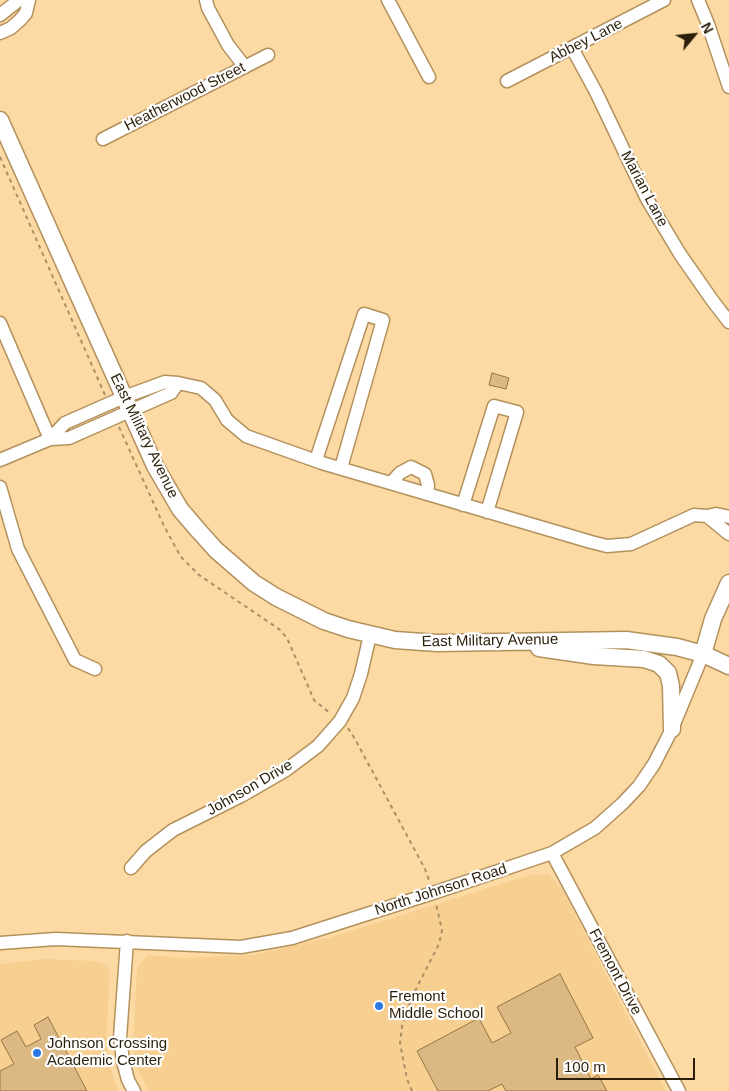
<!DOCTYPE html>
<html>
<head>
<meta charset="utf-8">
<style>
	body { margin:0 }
	#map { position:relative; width:729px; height:1091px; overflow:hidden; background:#fddaa3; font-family:Arial,sans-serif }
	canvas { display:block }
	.north { position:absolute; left:669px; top:10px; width:50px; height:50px; -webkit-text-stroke:4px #fff; paint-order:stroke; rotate:62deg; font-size:14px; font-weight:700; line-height:20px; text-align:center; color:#2c1f09 }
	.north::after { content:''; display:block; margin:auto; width:18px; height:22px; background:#2c1f09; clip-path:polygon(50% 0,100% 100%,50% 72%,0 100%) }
	.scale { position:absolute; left:556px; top:1058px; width:139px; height:22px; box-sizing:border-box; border:2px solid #2c1f09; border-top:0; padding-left:6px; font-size:15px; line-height:18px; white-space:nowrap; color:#2c1f09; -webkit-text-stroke:4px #fff; paint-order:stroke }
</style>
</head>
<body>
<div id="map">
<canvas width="729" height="1091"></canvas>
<div class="north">N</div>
<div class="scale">100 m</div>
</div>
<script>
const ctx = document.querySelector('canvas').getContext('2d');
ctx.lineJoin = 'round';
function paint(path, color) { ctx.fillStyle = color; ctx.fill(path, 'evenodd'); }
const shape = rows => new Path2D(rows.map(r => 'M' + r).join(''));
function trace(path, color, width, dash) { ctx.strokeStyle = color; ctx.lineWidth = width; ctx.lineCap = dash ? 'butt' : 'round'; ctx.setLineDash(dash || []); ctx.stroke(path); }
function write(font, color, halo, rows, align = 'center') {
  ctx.font = font + ' Arial,sans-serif'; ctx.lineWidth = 4.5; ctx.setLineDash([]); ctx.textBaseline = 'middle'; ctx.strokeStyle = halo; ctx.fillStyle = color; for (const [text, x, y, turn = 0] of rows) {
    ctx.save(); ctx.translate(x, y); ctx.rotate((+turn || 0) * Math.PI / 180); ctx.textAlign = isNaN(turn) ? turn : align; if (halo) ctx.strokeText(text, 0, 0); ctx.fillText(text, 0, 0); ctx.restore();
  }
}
paint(shape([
	[549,874,562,889,666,1091,149,1091,137,1069,133,1045,137,968,148,955,184,958,251,955,328,938,530,875],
	[43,959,96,961,102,963,110,970,106,1045,113,1076,119,1091,0,1091,0,964]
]), '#f6cf91');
const building = shape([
	[492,373,509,378,506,389,489,385,492,373],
	[560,974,593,1038,575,1047,591,1079,598,1075,607,1091,506,1091,502,1084,488,1091,438,1091,417,1051,479,1018,492,1043,511,1033,497,1007,560,974],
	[48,1017,87,1091,0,1091,0,1071,14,1064,1,1040,17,1031,26,1047,41,1039,34,1025,48,1017]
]);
paint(building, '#dcb984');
trace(building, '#957541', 1);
const minor = shape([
	[206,0,208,8,228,45,245,67],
	[388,0,429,77],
	[698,0,708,24,729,87],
	[0,15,19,0],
	[0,33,11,28,20,20,26,13,29,0],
	[572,48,596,92,647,199,680,254,712,300,729,322],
	[507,81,664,0],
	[103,139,268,55],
	[0,323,50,439],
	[50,439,65,423,124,397,165,382,178,383,201,388,215,400,227,420,246,436,322,463,591,542,607,546,631,544,694,515,707,516,716,514,729,517],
	[0,460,50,439,69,438,171,393,178,383],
	[316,460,364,314,383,320,341,468],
	[391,483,400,473,411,467,425,474,428,485,427,494],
	[0,487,18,549,75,660,95,669],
	[463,505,494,406,517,412,487,512],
	[707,516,729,534],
	[552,853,679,1091],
	[131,868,146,851,173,830,241,796,286,770,318,746,340,721,353,698,361,674,370,635],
	[127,941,120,1038,123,1061,128,1080,134,1091],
	[0,943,56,939,241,947,292,938,433,893,552,853,595,828,623,803,639,786,654,764,672,729,703,654]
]);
const major = shape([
	[0,120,155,466,180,509,198,530,216,550,254,583,276,597,324,621,348,629,395,640,437,643,626,640,677,647,703,654,729,666],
	[539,648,594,656,644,659,659,664,668,673,671,686,672,729],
	[703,654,713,619,729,583]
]);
trace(minor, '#b3915d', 15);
trace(major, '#b3915d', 19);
trace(shape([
	[0,157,105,395],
	[119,427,164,526,181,557,199,575,279,629,287,638,314,700,331,714],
	[348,728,355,739,425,869,430,883],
	[412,1091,407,1079,400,1043,402,1026,412,997,439,944,442,930,436,904]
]), '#aa9066', 2, [4, 4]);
trace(minor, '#fff', 12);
trace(major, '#fff', 16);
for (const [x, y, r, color] of [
	[379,1006,5,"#2c79e4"],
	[37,1053,5,"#2c79e4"]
]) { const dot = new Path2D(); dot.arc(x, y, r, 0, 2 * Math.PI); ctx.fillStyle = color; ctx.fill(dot); trace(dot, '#fff', 2); }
write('15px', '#2c1f09', '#fff', [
	["Abbey Lane",586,41,-27],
	["Heatherwood Street",185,97,-27],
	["Marian Lane",644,189,62],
	["East Military Avenue",144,436,64],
	["East Military Avenue",490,641,-1],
	["Johnson Drive",250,788,-30],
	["North Johnson Road",441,890,-18],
	["Fremont Drive",615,972,62]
]);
write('15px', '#2c1f09', '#fff', [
	["Fremont",389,997],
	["Middle School",389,1014],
	["Johnson Crossing",47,1044],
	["Academic Center",47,1061]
], 'left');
</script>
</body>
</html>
